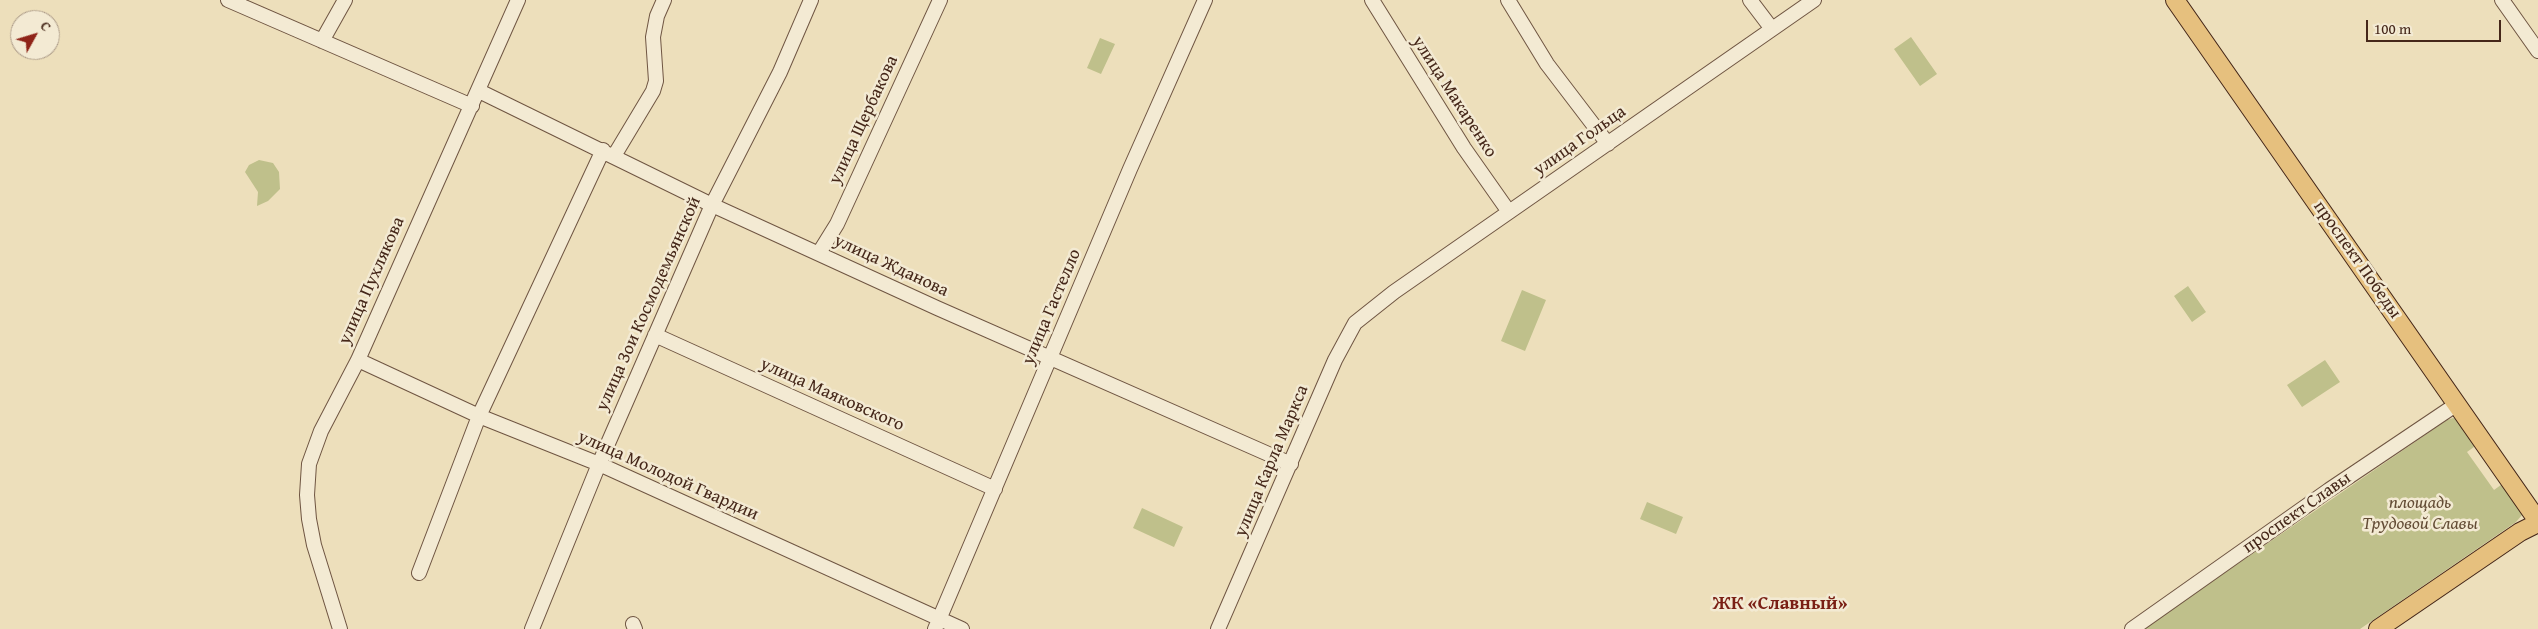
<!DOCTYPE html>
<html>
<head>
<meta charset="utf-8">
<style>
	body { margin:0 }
	#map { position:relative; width:2538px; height:629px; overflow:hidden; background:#eddfbb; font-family:"Gentium Book Plus",serif }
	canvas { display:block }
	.north { position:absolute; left:10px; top:10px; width:50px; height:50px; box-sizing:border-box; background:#f3ead3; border:1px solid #ad9c89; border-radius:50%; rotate:51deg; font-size:14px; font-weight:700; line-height:20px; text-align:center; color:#452719 }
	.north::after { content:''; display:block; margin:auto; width:18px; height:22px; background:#8f2418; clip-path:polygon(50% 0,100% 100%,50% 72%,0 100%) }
	.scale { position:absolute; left:2366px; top:20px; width:135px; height:22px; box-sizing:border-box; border:2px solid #452719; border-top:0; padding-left:6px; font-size:15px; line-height:18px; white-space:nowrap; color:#452719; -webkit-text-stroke:4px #f3ead3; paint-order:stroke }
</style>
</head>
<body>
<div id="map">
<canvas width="2538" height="629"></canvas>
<div class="north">С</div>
<div class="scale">100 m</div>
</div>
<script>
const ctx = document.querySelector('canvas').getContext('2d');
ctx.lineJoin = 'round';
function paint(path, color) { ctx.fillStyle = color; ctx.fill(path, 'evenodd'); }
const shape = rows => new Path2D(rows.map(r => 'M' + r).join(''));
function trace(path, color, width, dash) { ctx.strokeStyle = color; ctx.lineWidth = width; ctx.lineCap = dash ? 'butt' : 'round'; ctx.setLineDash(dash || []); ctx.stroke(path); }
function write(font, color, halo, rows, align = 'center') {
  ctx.font = font + ' "Gentium Book Plus",serif'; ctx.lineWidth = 5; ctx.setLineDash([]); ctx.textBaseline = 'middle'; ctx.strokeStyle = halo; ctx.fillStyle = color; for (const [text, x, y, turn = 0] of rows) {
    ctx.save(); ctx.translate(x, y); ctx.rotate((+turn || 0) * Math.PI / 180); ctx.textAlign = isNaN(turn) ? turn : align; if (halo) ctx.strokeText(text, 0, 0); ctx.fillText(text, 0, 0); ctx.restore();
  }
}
paint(shape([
	[1911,37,1937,74,1920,86,1894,49],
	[1100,38,1115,44,1101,74,1087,68],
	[259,160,273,163,279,172,280,189,268,201,257,206,258,192,245,172,249,165],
	[2188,286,2206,312,2192,322,2174,296],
	[1522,290,1546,300,1525,351,1501,341],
	[2325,360,2340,382,2302,407,2287,385],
	[2453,418,2459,419,2478,444,2467,452,2494,490,2505,482,2522,508,2522,515,2516,522,2360,629,2143,629,2447,420],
	[1647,502,1683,517,1676,534,1640,519],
	[1142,508,1183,527,1174,547,1133,528]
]), '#bfc08b');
const minor = shape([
	[228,0,472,106],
	[1372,0,1464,148,1509,212],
	[1508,0,1547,64,1608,144],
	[1750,0,1772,29],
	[2502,0,2538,51],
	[322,41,345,0],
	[479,91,712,205,937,308,1291,464],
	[614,156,653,91,656,81,653,37,657,16,664,0],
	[819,253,837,224,940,0],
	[655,335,995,489],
	[358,360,479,416,599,464,962,629],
	[419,573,479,416,603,150],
	[633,624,635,629],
	[340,629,314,545,309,519,307,495,309,464,321,431,358,360,518,0],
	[532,629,599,464,712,205,780,72,811,0],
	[935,629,1130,169,1205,0],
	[1218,629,1335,360,1355,323,1394,292,1814,0],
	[2132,629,2329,490,2457,404]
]);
const major = shape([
	[2175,0,2538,521],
	[2378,629,2520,532,2538,523]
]);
trace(minor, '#6f5542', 16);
trace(major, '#452719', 20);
trace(minor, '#f3ead3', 14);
trace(major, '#e6c07e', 18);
write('18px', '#452719', '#f3ead3', [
	["улица Макаренко",1454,97,57],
	["улица Щербакова",864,120,-65],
	["улица Гольца",1580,141,-35],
	["проспект Победы",2357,260,55],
	["улица Жданова",891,266,25],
	["улица Пухлякова",372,281,-66],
	["улица Зои Космодемьянской",649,304,-66],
	["улица Гастелло",1052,307,-67],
	["улица Маяковского",832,395,24],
	["улица Карла Маркса",1272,461,-67],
	["улица Молодой Гвардии",668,476,24],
	["проспект Славы",2297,513,-35]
]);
write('italic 18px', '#644d36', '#f3ead3', [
	["площадь",2420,503],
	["Трудовой Славы",2420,524]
]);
write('bold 19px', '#7a1f14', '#f3ead3', [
	["ЖК «Славный»",1780,604]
]);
</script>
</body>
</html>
